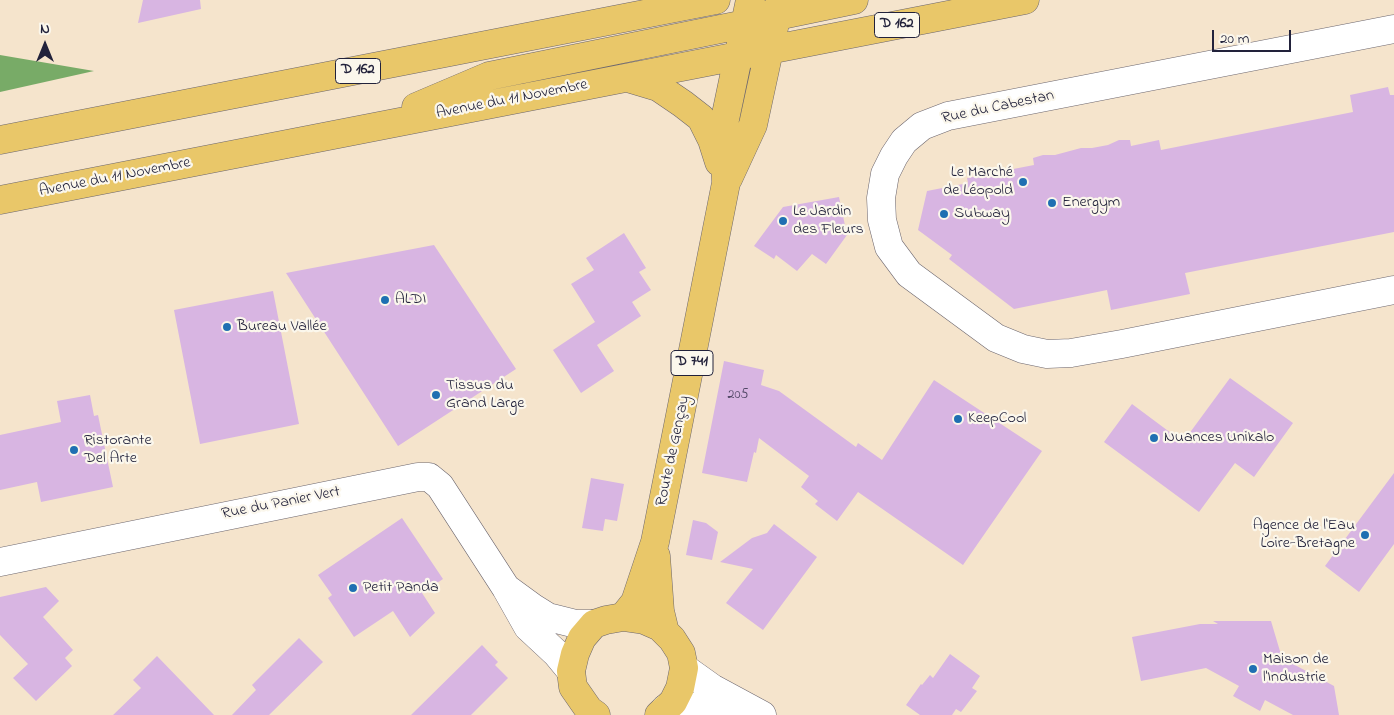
<!DOCTYPE html>
<html>
<head>
<meta charset="utf-8">
<style>
	body { margin:0 }
	#map { position:relative; width:1394px; height:715px; overflow:hidden; background:#f5e4cc; font-family:"Indie Flower",sans-serif }
	canvas { display:block }
	.north { position:absolute; left:20px; top:20px; width:50px; height:50px; -webkit-text-stroke:4px #fbf7ec; paint-order:stroke; rotate:0deg; font-size:14px; font-weight:700; line-height:20px; text-align:center; color:#22223b }
	.north::after { content:''; display:block; margin:auto; width:18px; height:22px; background:#22223b; clip-path:polygon(50% 0,100% 100%,50% 72%,0 100%) }
	.scale { position:absolute; left:1212px; top:30px; width:79px; height:22px; box-sizing:border-box; border:2px solid #22223b; border-top:0; padding-left:6px; font-size:15px; line-height:18px; white-space:nowrap; color:#22223b; -webkit-text-stroke:4px #fbf7ec; paint-order:stroke }
</style>
</head>
<body>
<div id="map">
<canvas width="1394" height="715"></canvas>
<div class="north">N</div>
<div class="scale">20 m</div>
</div>
<script>
const ctx = document.querySelector('canvas').getContext('2d');
ctx.lineJoin = 'round';
function paint(path, color) { ctx.fillStyle = color; ctx.fill(path, 'evenodd'); }
const shape = rows => new Path2D(rows.map(r => 'M' + r).join(''));
function trace(path, color, width, dash) { ctx.strokeStyle = color; ctx.lineWidth = width; ctx.lineCap = dash ? 'butt' : 'round'; ctx.setLineDash(dash || []); ctx.stroke(path); }
function write(font, color, halo, rows, align = 'center') {
  ctx.font = font + ' "Indie Flower",sans-serif'; ctx.lineWidth = 4.5; ctx.setLineDash([]); ctx.textBaseline = 'middle'; ctx.strokeStyle = halo; ctx.fillStyle = color; for (const [text, x, y, turn = 0] of rows) {
    ctx.save(); ctx.translate(x, y); ctx.rotate((+turn || 0) * Math.PI / 180); ctx.textAlign = isNaN(turn) ? turn : align; if (halo) ctx.strokeText(text, 0, 0); ctx.fillText(text, 0, 0); ctx.restore();
  }
}
paint(shape([
	[0,55,94,71,0,92]
]), '#78ab67');
paint(shape([
	[143,0,200,0,201,9,138,23],
	[1388,87,1390,95,1394,95,1394,232,1185,273,1190,294,1111,310,1107,290,1014,309,949,259,952,255,918,230,927,191,968,183,967,178,1034,165,1033,158,1043,155,1055,155,1081,148,1092,148,1108,145,1119,140,1130,140,1131,146,1159,140,1161,150,1353,112,1350,95],
	[839,197,847,235,826,264,812,254,797,271,776,255,774,259,754,246,783,207],
	[624,233,646,268,639,272,651,290,632,302,641,316,597,345,614,371,581,393,553,350,595,322,571,284,594,270,586,258],
	[434,245,516,369,398,446,286,273],
	[273,291,299,424,200,444,174,310],
	[724,361,764,370,761,385,779,391,856,447,858,443,882,460,934,380,1042,451,963,565,858,492,837,521,815,504,818,501,801,487,809,476,759,438,756,453,754,452,747,482,702,473],
	[1230,378,1293,423,1254,477,1235,463,1199,512,1104,442,1132,404,1183,442],
	[90,395,94,416,98,415,113,487,41,502,37,482,0,490,0,435,61,422,57,401],
	[1394,473,1394,544,1359,592,1325,566],
	[591,478,624,484,617,521,605,519,603,531,582,528],
	[402,518,443,579,422,593,435,613,410,637,393,611,354,637,328,598,332,595,318,575],
	[693,520,706,523,718,532,712,560,686,555],
	[774,524,817,557,763,630,726,603,753,569,720,562,752,538,767,533],
	[46,587,59,601,43,617,73,650,65,658,72,666,36,701,13,678,28,664,0,635,0,597],
	[1213,621,1271,621,1282,658,1334,686,1339,715,1293,715,1265,700,1260,711,1233,696,1239,686,1206,668,1141,681,1132,637,1200,624,1218,624],
	[299,638,323,662,269,715,232,715,256,690,252,685],
	[482,645,498,662,495,665,508,678,471,715,411,715],
	[950,654,980,676,972,688,977,691,961,712,956,709,952,715,920,715,906,705,921,684,922,685,930,675,933,678],
	[157,656,214,715,113,715,141,688,133,680]
]), '#d8b5e2');
const minor = shape([
	[1394,29,948,116,922,126,904,141,894,156,885,174,881,198,882,220,889,247,909,274,996,338,1023,349,1047,354,1071,353,1122,344,1394,290],
	[0,562,418,477,429,477,440,486,506,588],
	[684,668,712,688,762,715],
	[571,671,557,654,528,627,506,588,532,607,548,617,576,624,594,624],
	[665,709,699,706,740,715]
]);
const major = shape([
	[765,28,777,16,854,0],
	[628,78,658,87,683,104,701,118,712,140,719,162],
	[416,107,489,76,745,24,757,12],
	[0,140,716,0],
	[728,179,753,125,780,0],
	[0,200,1025,0],
	[656,556,660,611,665,632],
	[623,617,635,602,655,542,726,183,724,124,750,0],
	[596,715,589,710,573,687,571,671,575,654,582,638,594,624,606,620,623,617,644,620,660,627,672,639,681,653,684,668,680,688,673,702,659,715]
]);
trace(minor, '#6c666e', 29);
trace(major, '#6c666e', 29);
trace(minor, '#fff', 28);
trace(major, '#e9c769', 28);
for (const [x, y, r, color] of [
	[1023,182,5,"#1f6fb2"],
	[1052,203,5,"#1f6fb2"],
	[944,214,5,"#1f6fb2"],
	[783,221,5,"#1f6fb2"],
	[385,300,5,"#1f6fb2"],
	[227,327,5,"#1f6fb2"],
	[436,395,5,"#1f6fb2"],
	[958,419,5,"#1f6fb2"],
	[1154,438,5,"#1f6fb2"],
	[74,450,5,"#1f6fb2"],
	[1365,535,5,"#1f6fb2"],
	[353,588,5,"#1f6fb2"],
	[1253,669,5,"#1f6fb2"]
]) { const dot = new Path2D(); dot.arc(x, y, r, 0, 2 * Math.PI); ctx.fillStyle = color; ctx.fill(dot); trace(dot, '#fbf7ec', 2); }
write('14px', '#504765', null, [
	["205",738,396]
]);
for (const [x, y, w] of [
	[897,25,45],
	[358,71,45],
	[692,363,42]
]) { const box = new Path2D(); box.roundRect(x - w / 2, y - 12.5, w, 25, 4); ctx.fillStyle = '#fbf7ec'; ctx.fill(box); trace(box, '#22223b', 1); }
write('bold 15px', '#22223b', null, [
	["D 162",897,25],
	["D 162",358,71],
	["D 741",692,363]
]);
write('16px', '#22223b', '#fbf7ec', [
	["Avenue du 11 Novembre",512,100,-11],
	["Rue du Cabestan",998,108,-12],
	["Avenue du 11 Novembre",115,178,-11],
	["Route de Gençay",674,451,-78],
	["Rue du Panier Vert",281,504,-11]
]);
write('16px', '#22223b', '#fbf7ec', [
	["Le Marché",1013,173,"right"],
	["de Léopold",1013,191,"right"],
	["Energym",1062,203],
	["Le Jardin",793,212],
	["des Fleurs",793,230],
	["Subway",954,214],
	["ALDI",395,300],
	["Bureau Vallée",237,327],
	["Tissus du",446,386],
	["Grand Large",446,404],
	["KeepCool",968,419],
	["Nuances Unikalo",1164,438],
	["Ristorante",84,441],
	["Del Arte",84,459],
	["Agence de l'Eau",1355,526,"right"],
	["Loire-Bretagne",1355,544,"right"],
	["Petit Panda",363,588],
	["Maison de",1263,660],
	["l'Industrie",1263,678]
], 'left');
</script>
</body>
</html>
